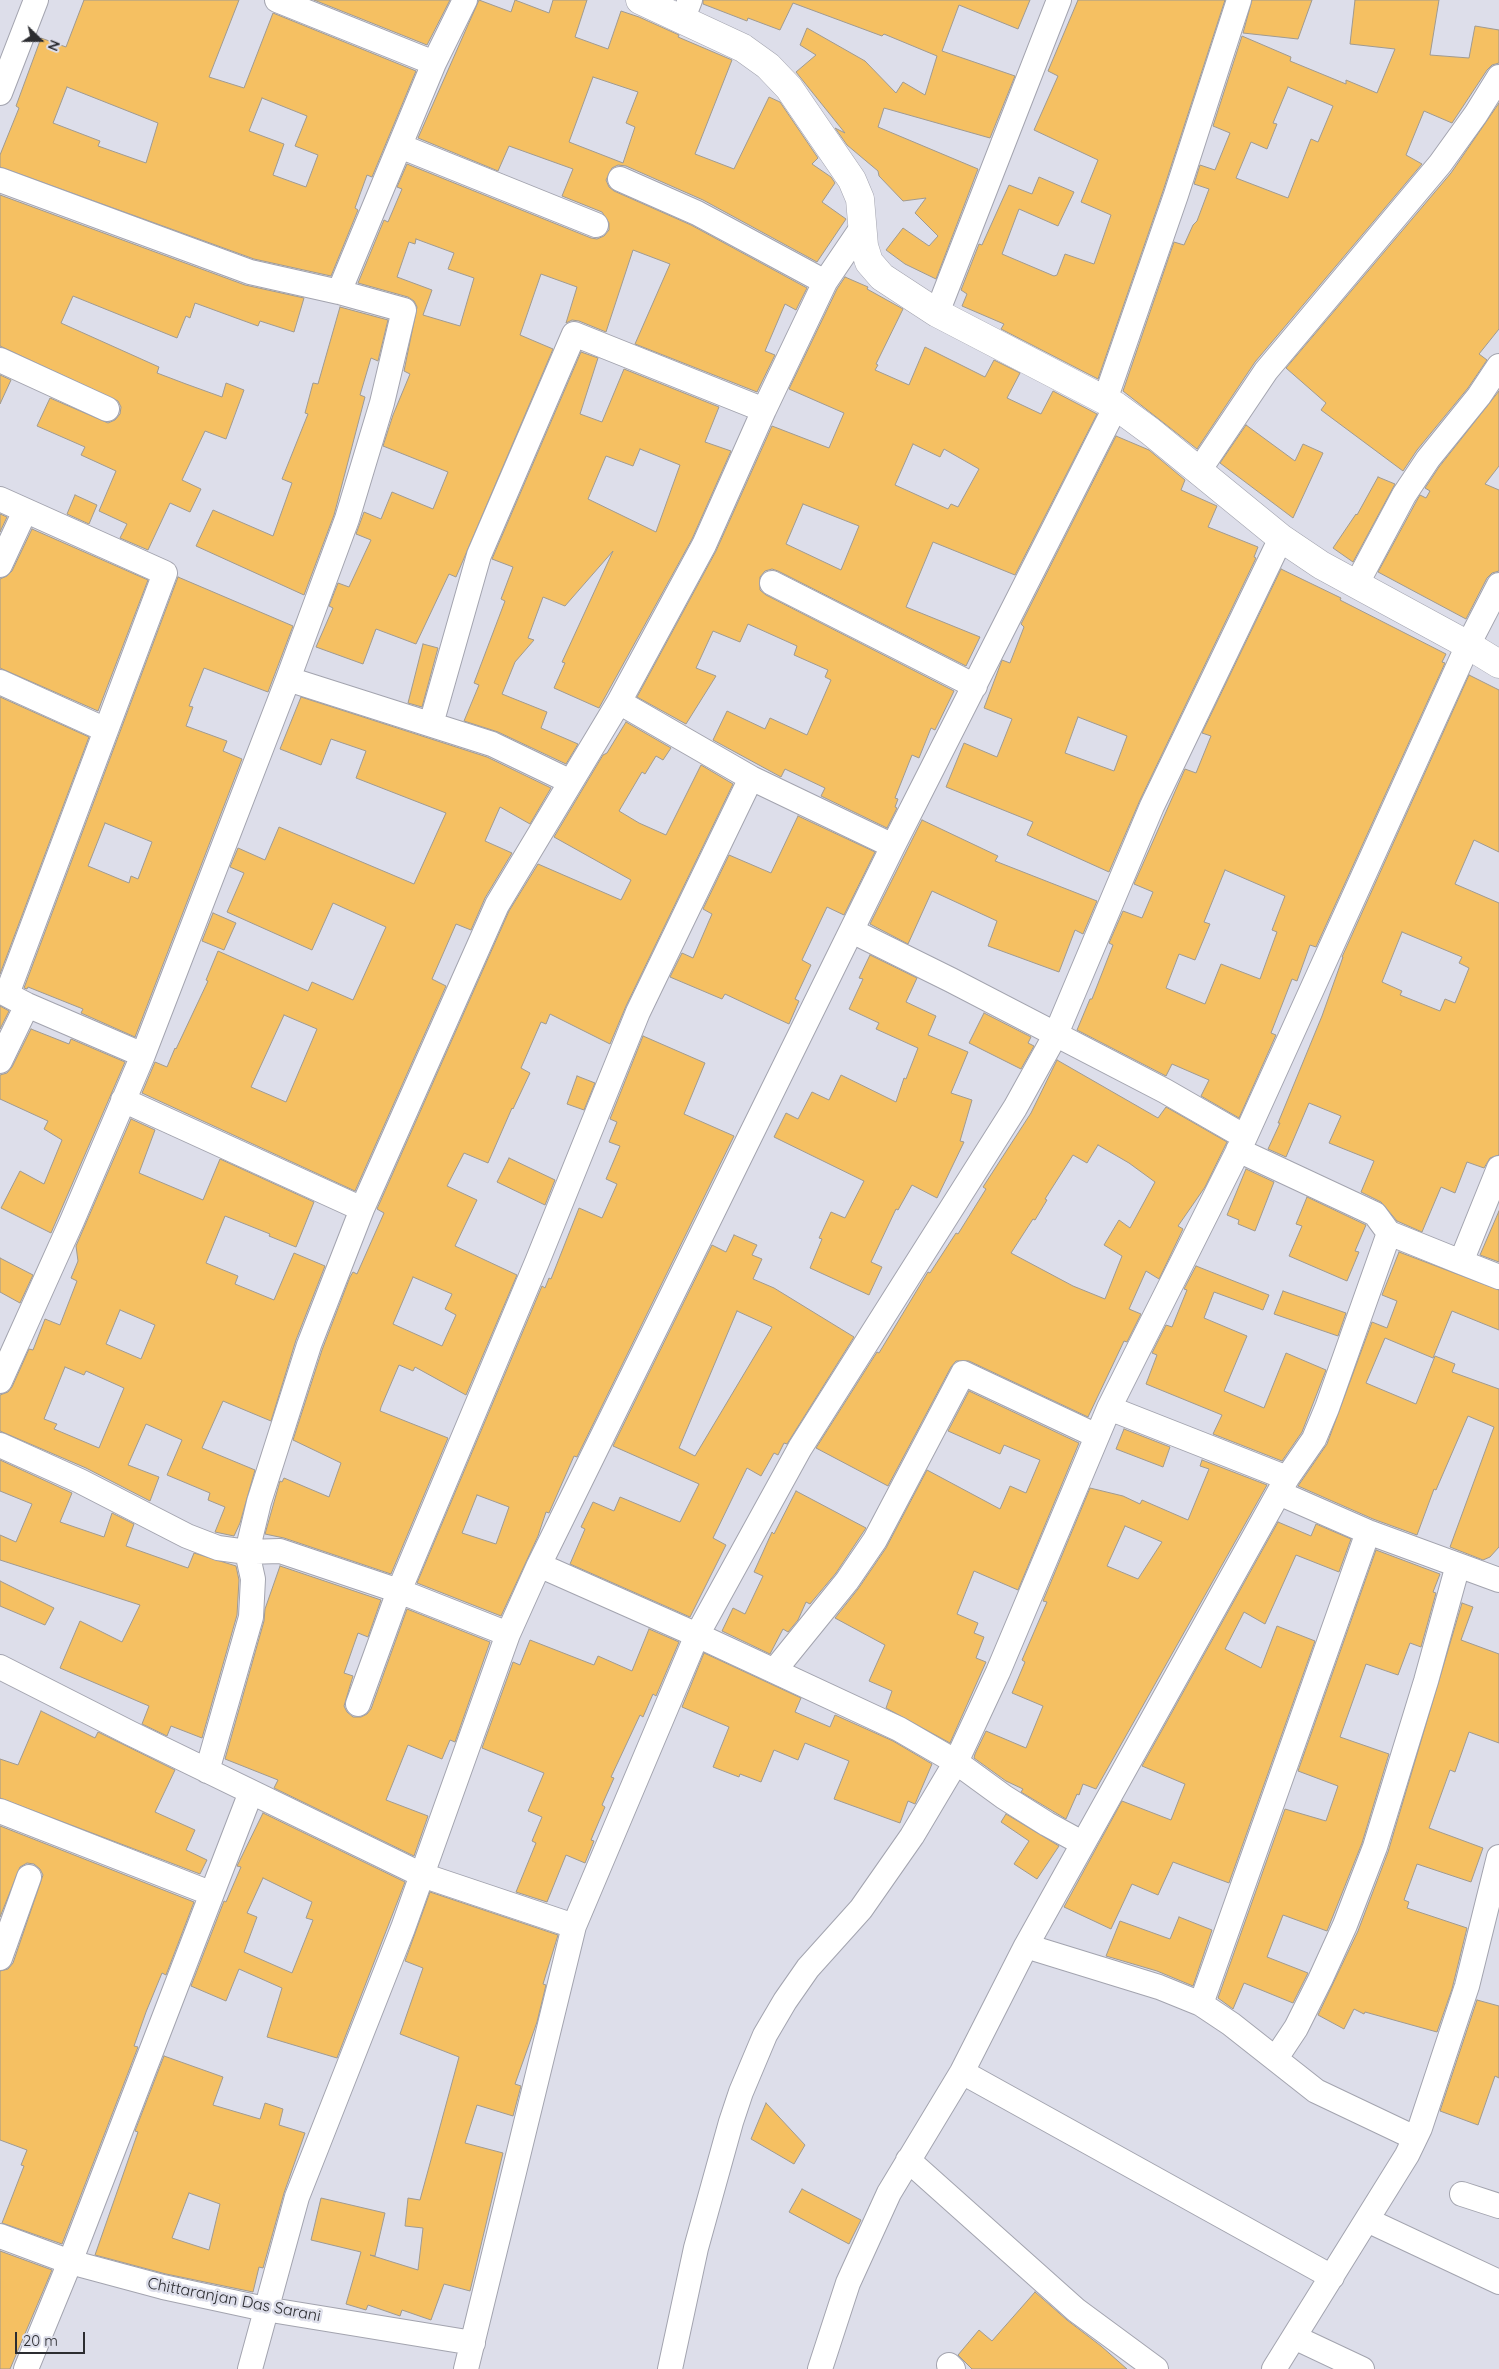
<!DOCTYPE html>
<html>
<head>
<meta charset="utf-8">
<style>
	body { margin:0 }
	#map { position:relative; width:1499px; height:2369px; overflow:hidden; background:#dddeea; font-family:Quicksand,sans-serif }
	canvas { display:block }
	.north { position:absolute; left:15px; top:15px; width:50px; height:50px; -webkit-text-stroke:4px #dddeea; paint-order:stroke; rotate:112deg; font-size:14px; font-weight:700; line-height:20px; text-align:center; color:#2c2d31 }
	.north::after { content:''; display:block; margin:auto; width:18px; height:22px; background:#2c2d31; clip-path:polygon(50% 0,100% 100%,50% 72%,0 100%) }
	.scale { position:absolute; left:15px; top:2332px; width:70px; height:22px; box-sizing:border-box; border:2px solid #2c2d31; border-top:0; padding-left:6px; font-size:15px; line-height:18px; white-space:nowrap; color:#2c2d31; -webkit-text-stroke:4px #dddeea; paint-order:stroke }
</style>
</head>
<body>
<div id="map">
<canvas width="1499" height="2369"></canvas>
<div class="north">N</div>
<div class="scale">20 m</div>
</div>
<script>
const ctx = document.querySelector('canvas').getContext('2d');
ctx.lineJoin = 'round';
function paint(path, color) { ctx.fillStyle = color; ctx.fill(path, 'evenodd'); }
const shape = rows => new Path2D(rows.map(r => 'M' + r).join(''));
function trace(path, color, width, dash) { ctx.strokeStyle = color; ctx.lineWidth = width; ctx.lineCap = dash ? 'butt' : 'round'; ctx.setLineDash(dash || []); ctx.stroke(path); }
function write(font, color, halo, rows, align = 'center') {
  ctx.font = font + ' Quicksand,sans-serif'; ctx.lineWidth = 5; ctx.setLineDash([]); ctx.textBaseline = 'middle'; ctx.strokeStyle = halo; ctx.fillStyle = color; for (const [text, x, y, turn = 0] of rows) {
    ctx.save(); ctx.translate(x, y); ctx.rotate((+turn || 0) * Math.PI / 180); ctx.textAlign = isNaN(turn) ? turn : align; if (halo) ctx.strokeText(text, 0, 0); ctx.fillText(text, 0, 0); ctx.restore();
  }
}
const building = shape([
	[84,0,239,0,209,77,244,88,273,13,416,71,372,177,367,175,355,208,358,210,331,276,254,259,0,167,0,155,19,108,16,106,41,38,66,47,84,0],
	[67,87,158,123,146,163,98,146,100,141,53,123,67,87],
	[262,98,307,116,295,146,318,155,306,187,273,175,284,144,249,131,262,98],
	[314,0,450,0,427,45,314,0],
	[479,0,511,12,515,0,549,13,553,0,587,0,575,37,608,49,621,11,639,17,679,35,678,37,732,60,695,154,734,169,769,97,780,102,818,158,812,164,831,177,835,183,822,202,846,219,817,262,703,200,626,166,618,165,612,168,606,180,609,187,614,191,691,225,807,288,796,310,785,304,765,351,775,355,757,392,635,344,670,264,633,250,606,332,579,321,572,320,566,323,577,287,541,274,520,335,553,349,456,577,449,574,416,644,376,629,363,664,316,647,333,608,329,606,338,583,349,587,371,540,356,534,364,512,381,519,392,492,433,509,448,472,383,446,393,415,410,374,404,371,417,307,414,301,408,297,358,283,384,220,388,222,402,189,397,187,407,164,591,238,597,239,604,236,609,230,609,223,602,212,562,196,573,169,509,146,498,171,418,138,479,0],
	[593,77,638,92,626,123,635,127,623,163,569,142,593,77],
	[416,239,454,253,448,269,474,278,460,326,423,315,432,290,397,277,409,242,415,244,416,239],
	[703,0,1030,0,1018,29,959,5,942,51,1015,76,990,138,884,108,878,127,978,169,936,279,905,264,886,250,903,228,929,246,938,236,915,213,926,198,903,201,879,176,878,171,847,145,835,128,845,133,796,72,816,55,800,45,807,28,865,61,896,93,903,82,925,95,937,56,884,34,882,36,793,3,780,30,748,18,747,21,703,4,703,0],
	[1078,0,1225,0,1163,191,1098,379,1001,329,1004,324,962,306,967,294,961,290,979,244,982,245,1009,185,1032,194,1039,177,1074,192,1058,226,1019,209,1002,254,1054,276,1057,275,1065,254,1094,264,1111,215,1081,202,1098,160,1034,130,1058,76,1048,71,1078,0],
	[1252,0,1312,0,1298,39,1243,33,1252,0],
	[1355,0,1439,0,1430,55,1469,58,1475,26,1499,30,1499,63,1492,65,1487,70,1452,123,1424,111,1406,155,1422,164,1255,362,1197,449,1123,391,1174,242,1184,245,1193,225,1197,221,1209,189,1194,184,1200,165,1215,170,1230,133,1213,126,1242,36,1291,57,1290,61,1346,84,1346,80,1377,93,1395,49,1350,44,1355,0],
	[1288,87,1333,106,1318,142,1311,139,1288,198,1236,178,1251,142,1267,149,1277,124,1273,123,1288,87],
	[1499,103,1499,329,1479,354,1487,360,1468,388,1417,450,1403,471,1321,410,1326,403,1286,368,1451,173,1499,103],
	[0,195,245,285,304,298,294,332,260,321,258,326,195,303,190,318,186,316,177,338,73,296,61,323,159,367,157,373,186,384,222,397,226,383,244,390,226,439,205,431,182,480,201,489,190,512,170,503,148,550,120,538,127,524,99,511,116,471,81,455,85,447,37,426,50,398,108,423,115,420,120,414,121,407,118,401,0,346,0,195],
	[845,277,868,287,867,289,903,309,876,364,878,365,875,370,909,385,925,347,985,377,994,360,1020,373,1007,398,1041,414,1053,391,1097,414,1015,575,933,542,906,607,980,637,966,666,778,571,772,569,765,571,760,577,760,590,766,595,954,691,935,730,931,728,919,758,912,755,895,798,898,799,895,807,897,808,887,828,821,796,825,788,785,769,781,777,713,740,727,711,765,729,770,718,807,735,831,680,825,677,828,670,794,655,797,646,748,624,740,642,713,631,696,668,716,676,686,724,637,697,716,551,772,426,829,448,844,413,789,389,837,289,845,277],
	[913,444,940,457,944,449,979,469,958,507,951,504,948,509,895,485,913,444],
	[803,504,859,526,841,570,786,544,803,504],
	[340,307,388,320,378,361,371,358,360,395,365,397,334,515,304,595,196,546,213,510,273,536,292,483,282,479,308,414,305,413,313,383,318,384,340,307],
	[581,352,598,358,580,414,602,422,624,369,719,407,705,442,731,451,692,539,599,708,554,688,565,663,562,662,613,551,565,606,543,597,528,638,534,640,515,662,502,694,547,712,541,728,578,744,566,764,498,732,464,721,479,685,474,683,505,601,501,599,513,567,492,559,581,352],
	[640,449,680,465,656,532,588,499,606,456,633,466,640,449],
	[0,375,11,380,0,404,0,375],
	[1499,391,1499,466,1485,484,1499,490,1499,571,1492,573,1487,578,1466,619,1378,572,1416,502,1420,495,1426,498,1430,491,1425,488,1439,467,1499,391],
	[1246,425,1295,461,1303,444,1323,453,1293,518,1220,463,1246,425],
	[1116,436,1149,450,1185,480,1181,490,1217,506,1208,527,1258,547,1254,557,1256,558,1140,800,1109,872,1027,835,1033,822,946,787,964,743,997,757,1012,719,984,708,1002,660,1010,663,1024,627,1021,624,1116,436],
	[1078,717,1127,736,1114,771,1065,753,1078,717],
	[1378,477,1395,484,1353,562,1333,548,1356,514,1357,515,1378,477],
	[75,495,97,505,89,524,67,514,75,495],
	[0,514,7,517,0,532,0,514],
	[32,529,148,580,98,711,0,668,0,579,7,576,12,571,32,529],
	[1281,569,1341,598,1340,600,1446,654,1442,662,1445,663,1316,947,1310,945,1297,981,1292,979,1271,1033,1276,1035,1239,1118,1201,1096,1209,1080,1172,1064,1166,1076,1077,1030,1090,999,1092,999,1113,945,1109,943,1123,911,1142,918,1153,892,1134,884,1185,769,1196,773,1211,736,1202,733,1281,569],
	[1225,870,1285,896,1272,930,1277,932,1260,979,1221,964,1205,1004,1166,988,1179,954,1195,960,1210,924,1204,922,1225,870],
	[178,577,293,626,268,692,204,668,189,706,193,707,186,726,227,741,223,751,242,759,135,1037,81,1013,83,1009,28,987,27,989,24,988,178,577],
	[105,823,152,842,138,879,131,876,129,883,88,866,105,823],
	[423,644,438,648,422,707,408,703,423,644],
	[1469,675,1499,690,1499,852,1474,840,1455,884,1499,903,1499,1155,1490,1158,1484,1168,1467,1162,1455,1193,1441,1187,1422,1232,1397,1221,1381,1202,1361,1192,1374,1161,1329,1143,1341,1116,1309,1103,1286,1157,1268,1149,1280,1123,1278,1123,1322,1016,1343,957,1342,957,1469,675],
	[1402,932,1462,957,1459,963,1469,968,1455,1003,1445,999,1440,1011,1400,995,1402,991,1382,982,1402,932],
	[0,697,89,737,0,974,0,697],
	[301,697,487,757,551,788,530,824,500,807,485,841,512,853,485,898,471,930,456,924,432,979,446,986,355,1191,142,1093,155,1062,167,1067,175,1048,176,1049,208,981,206,980,218,951,308,991,312,982,353,1000,386,927,333,903,312,950,227,912,244,873,230,867,238,848,265,860,279,827,414,884,446,813,356,778,366,751,331,739,321,765,280,749,301,697],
	[284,1015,317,1029,286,1102,251,1087,284,1015],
	[626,722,671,748,663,760,656,756,645,774,642,772,619,811,639,823,666,835,701,765,733,784,626,1006,610,1044,550,1014,546,1024,541,1022,521,1068,530,1073,513,1109,512,1108,488,1163,464,1153,447,1186,477,1200,455,1246,517,1275,466,1395,415,1367,413,1371,399,1365,381,1407,380,1411,448,1438,391,1574,284,1538,265,1534,280,1481,282,1482,284,1478,329,1497,341,1463,293,1440,322,1350,350,1277,353,1272,357,1274,384,1213,377,1209,509,911,538,864,621,900,631,880,554,837,603,755,607,753,626,722],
	[413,1277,452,1294,445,1309,456,1315,442,1346,393,1324,413,1277],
	[798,816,875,852,844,915,827,907,802,960,811,965,795,999,799,1001,789,1024,725,994,722,999,670,977,682,953,693,958,712,914,703,909,729,855,771,873,798,816],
	[922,820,998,856,995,861,1097,901,1083,934,1075,930,1059,972,988,946,997,921,932,891,908,944,870,924,922,820],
	[213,913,236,923,224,950,202,941,213,913],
	[870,955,917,978,906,1002,936,1016,928,1035,968,1052,951,1093,972,1100,960,1141,964,1142,937,1198,912,1185,898,1210,896,1209,871,1262,882,1267,869,1295,810,1268,822,1239,819,1238,831,1212,845,1218,864,1181,774,1137,786,1113,798,1119,812,1092,829,1100,841,1075,896,1102,904,1078,906,1079,918,1048,876,1029,879,1023,849,1009,863,979,859,978,870,955],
	[0,1006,9,1011,0,1029,0,1006],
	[984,1013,1031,1037,1028,1043,1034,1046,1021,1069,969,1043,984,1013],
	[31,1029,69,1044,71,1039,125,1062,51,1233,1,1208,20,1171,44,1184,62,1140,44,1129,48,1121,0,1099,0,1075,7,1073,12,1067,31,1029],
	[643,1036,705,1063,684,1114,734,1136,577,1457,574,1456,549,1513,546,1512,538,1536,501,1616,417,1583,542,1286,545,1288,549,1278,551,1279,579,1208,602,1218,617,1184,606,1179,620,1146,609,1142,617,1122,610,1119,643,1036],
	[477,1495,509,1507,496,1544,462,1533,477,1495],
	[1057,1060,1158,1118,1166,1107,1227,1142,1205,1187,1178,1226,1183,1229,1159,1279,1146,1271,1129,1309,1141,1314,1127,1342,1124,1341,1088,1417,969,1361,956,1361,951,1367,888,1486,816,1448,877,1352,879,1353,928,1272,930,1273,956,1233,958,1234,986,1189,983,1187,1031,1113,1057,1060],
	[1098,1145,1129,1163,1155,1182,1130,1228,1119,1220,1104,1245,1122,1256,1105,1299,1073,1286,1011,1253,1033,1219,1035,1220,1047,1200,1045,1199,1073,1155,1087,1163,1098,1145],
	[577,1076,595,1083,584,1110,567,1104,577,1076],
	[131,1119,155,1130,139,1173,203,1200,220,1159,314,1202,296,1247,269,1236,270,1234,225,1216,206,1263,238,1276,235,1284,274,1300,294,1253,325,1266,296,1340,271,1421,223,1401,202,1448,255,1470,240,1523,234,1536,215,1532,225,1507,208,1500,210,1493,167,1475,182,1440,146,1424,128,1465,159,1477,150,1501,86,1468,0,1431,0,1395,8,1392,12,1387,29,1349,33,1350,45,1319,60,1325,77,1281,71,1278,78,1261,76,1246,131,1119],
	[120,1310,155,1325,141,1359,106,1344,120,1310],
	[65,1367,84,1375,86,1371,124,1388,99,1448,54,1429,57,1424,44,1419,65,1367],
	[509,1158,555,1180,545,1205,497,1182,509,1158],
	[1246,1169,1274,1182,1255,1231,1238,1224,1239,1220,1227,1215,1246,1169],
	[1307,1197,1366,1225,1355,1251,1359,1252,1347,1281,1289,1256,1302,1226,1296,1224,1307,1197],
	[1499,1211,1499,1262,1480,1255,1499,1211],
	[734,1235,757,1245,752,1255,762,1259,753,1279,774,1288,854,1337,787,1444,784,1443,778,1455,774,1453,761,1476,747,1468,713,1538,726,1545,690,1617,570,1564,585,1529,581,1527,593,1502,614,1511,620,1497,680,1522,699,1484,613,1446,712,1245,726,1252,734,1235],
	[737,1311,772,1327,695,1456,679,1448,737,1311],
	[1399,1252,1499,1290,1499,1330,1452,1311,1433,1358,1385,1338,1366,1383,1416,1404,1435,1356,1455,1364,1452,1372,1499,1389,1499,1547,1490,1557,1483,1560,1450,1547,1494,1427,1468,1416,1436,1490,1434,1489,1417,1535,1373,1519,1298,1486,1327,1444,1372,1322,1387,1328,1397,1301,1382,1295,1399,1252],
	[0,1258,33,1275,20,1303,0,1292,0,1258],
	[1196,1266,1269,1295,1263,1310,1214,1292,1204,1318,1247,1336,1224,1391,1264,1408,1286,1353,1326,1370,1302,1432,1282,1461,1213,1434,1222,1415,1146,1384,1157,1355,1152,1353,1166,1325,1172,1327,1187,1290,1184,1289,1196,1266],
	[1283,1291,1346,1313,1338,1336,1274,1314,1283,1291],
	[969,1391,1079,1443,1018,1590,974,1571,957,1614,978,1623,974,1633,984,1637,976,1658,986,1662,950,1743,886,1708,892,1691,869,1681,885,1645,835,1618,858,1589,886,1548,927,1470,1000,1509,1010,1486,1026,1493,1040,1460,1004,1445,1000,1454,948,1431,969,1391],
	[1124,1429,1170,1447,1163,1467,1116,1449,1124,1429],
	[0,1460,72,1493,60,1522,104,1537,112,1513,134,1524,126,1546,188,1568,194,1553,236,1566,239,1580,237,1615,202,1738,171,1726,167,1736,142,1724,149,1706,60,1668,80,1621,122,1642,140,1605,0,1560,0,1535,16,1542,32,1504,0,1491,0,1460],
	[1202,1460,1267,1485,1096,1789,1083,1784,1079,1795,1077,1794,1066,1819,1021,1792,1023,1789,1006,1781,974,1758,975,1754,986,1731,1026,1748,1043,1706,1012,1693,1025,1662,1022,1660,1047,1602,1043,1601,1090,1488,1123,1496,1140,1504,1142,1500,1188,1520,1209,1469,1200,1466,1202,1460],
	[1125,1526,1162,1542,1138,1579,1107,1566,1125,1526],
	[796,1491,866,1528,836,1573,810,1604,806,1602,798,1620,788,1632,783,1629,770,1654,722,1631,733,1608,745,1614,763,1576,754,1572,772,1532,774,1534,796,1491],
	[1278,1522,1311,1536,1316,1524,1351,1539,1339,1572,1296,1555,1265,1624,1244,1612,1225,1649,1261,1668,1277,1626,1315,1641,1229,1883,1173,1862,1158,1895,1132,1884,1111,1929,1064,1907,1122,1801,1171,1820,1185,1784,1142,1766,1278,1522],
	[1376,1550,1440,1574,1433,1592,1436,1593,1421,1647,1410,1643,1398,1675,1366,1664,1340,1737,1389,1754,1362,1843,1327,1931,1283,1915,1267,1957,1308,1973,1293,2003,1244,1983,1233,2009,1218,1998,1285,1809,1326,1821,1338,1786,1298,1771,1376,1550],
	[280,1566,381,1600,368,1637,358,1633,344,1673,353,1676,344,1706,347,1712,353,1717,361,1717,367,1714,371,1709,407,1609,490,1642,455,1742,450,1740,442,1759,408,1745,386,1800,428,1816,414,1856,274,1788,278,1780,225,1759,264,1621,265,1609,280,1566],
	[0,1581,54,1608,45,1625,0,1606,0,1581],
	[1462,1603,1473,1607,1461,1640,1499,1654,1499,1743,1469,1732,1455,1772,1450,1770,1429,1828,1483,1848,1471,1882,1417,1864,1404,1900,1409,1902,1407,1908,1467,1928,1452,1989,1437,2032,1365,2012,1364,2014,1354,2009,1344,2029,1318,2015,1358,1931,1388,1852,1462,1603],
	[649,1629,679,1642,656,1696,653,1694,643,1717,640,1715,611,1777,614,1778,602,1805,605,1807,591,1840,594,1841,585,1863,566,1855,547,1902,516,1892,536,1843,532,1841,542,1817,528,1811,544,1773,482,1748,513,1662,520,1665,530,1640,594,1665,598,1656,632,1671,649,1629],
	[704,1653,801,1698,795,1712,830,1727,835,1715,893,1741,932,1764,915,1804,908,1801,900,1823,834,1799,849,1761,805,1743,798,1760,774,1750,761,1782,740,1774,739,1777,713,1767,729,1727,682,1707,704,1653],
	[41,1711,95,1738,98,1732,175,1770,155,1812,195,1830,186,1850,207,1860,200,1874,0,1798,0,1759,18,1765,41,1711],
	[263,1813,405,1882,337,2058,267,2037,282,1988,239,1969,226,2001,191,1986,224,1901,226,1902,241,1867,237,1866,239,1862,263,1813],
	[263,1878,312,1902,306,1918,313,1920,292,1973,244,1952,257,1917,247,1913,263,1878],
	[1006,1814,1059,1846,1037,1879,1014,1864,1029,1841,1001,1822,1006,1814],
	[0,1826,194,1902,166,1975,162,1973,146,2012,134,2046,138,2047,62,2244,2,2223,24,2166,21,2165,27,2150,0,2140,0,1971,8,1969,13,1963,43,1875,40,1869,34,1864,27,1863,20,1867,0,1917,0,1826],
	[430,1892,558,1935,543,1984,546,1985,537,2022,515,2084,521,2086,513,2116,477,2105,465,2143,503,2153,470,2291,444,2284,431,2320,402,2310,400,2316,368,2305,366,2310,346,2304,361,2252,311,2240,321,2198,385,2213,375,2256,370,2255,418,2270,423,2228,405,2226,408,2198,420,2200,459,2057,400,2034,423,1968,405,1961,430,1892],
	[1179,1917,1212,1930,1193,1986,1157,1971,1106,1956,1120,1921,1170,1939,1179,1917],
	[1477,2000,1499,2006,1499,2078,1495,2076,1478,2125,1440,2111,1477,2000],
	[164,2056,223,2077,213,2105,260,2119,265,2103,283,2109,279,2125,305,2133,284,2193,263,2268,259,2267,253,2292,166,2274,95,2255,138,2132,135,2131,164,2056],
	[189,2193,220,2204,209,2250,172,2238,189,2193],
	[766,2103,805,2145,794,2164,751,2139,766,2103],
	[802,2189,861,2220,849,2244,789,2212,802,2189],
	[0,2251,52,2270,10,2369,0,2369,0,2251],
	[1035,2292,1067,2320,1101,2346,1127,2369,972,2369,958,2355,979,2330,992,2341,1035,2292]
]);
paint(building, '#f5c062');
trace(building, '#a09a90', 1);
const minor = shape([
	[277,0,434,63],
	[683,18,690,0],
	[0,93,36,0],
	[400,146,596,225],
	[620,179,697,213,825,282],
	[0,180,250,272,339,292,404,310,382,403,347,519,288,679,143,1055,72,1221,0,1381],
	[339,292,434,63,465,0],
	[937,313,1059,0],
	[0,360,107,409],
	[1105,400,1176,195,1239,0],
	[1198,472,1266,371,1440,164,1476,114,1499,77],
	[0,499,165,573,7,994],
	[0,565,25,511],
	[772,583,975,686],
	[1356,585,1404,495,1428,459,1479,396,1499,366],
	[288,679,492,744,571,782],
	[0,682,106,730],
	[619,702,751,778,893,846],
	[431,724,479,555,574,334,764,410],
	[852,931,951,980,1165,1091,1245,1137],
	[0,991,27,1005,143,1055],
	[0,1061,27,1005],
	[123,1100,362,1209],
	[1238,1150,1375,1214,1389,1233,1461,1262,1499,1168],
	[1461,1262,1499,1277],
	[1109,1408,1287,1478],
	[0,1445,80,1481,187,1536,218,1548,247,1552,280,1551,399,1591,508,1634],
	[1279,1493,1368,1532,1499,1580],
	[539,1565,697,1635,899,1729,956,1762,1004,1797,1047,1824,1082,1843],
	[0,1667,130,1733,422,1875,574,1926],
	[774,1671,847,1581,875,1540,963,1373,1097,1436],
	[358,1704,399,1591,537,1262,638,1012,751,778],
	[207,1771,251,1617,253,1579,247,1552,259,1502,309,1345,362,1209,497,905,619,702,704,545,764,410,825,282,863,226],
	[0,1811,210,1893],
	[1026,1946,1159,1987,1201,2004,1231,2024,1316,2091,1415,2138],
	[0,1958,29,1877],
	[1201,2004,1368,1532],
	[1276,2058,1296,2028,1320,1980,1345,1925,1375,1847,1426,1681,1458,1565],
	[962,2072,1332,2277],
	[908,2160,1076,2310,1156,2369],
	[1462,2194,1499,2206],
	[1367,2220,1499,2282],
	[0,2236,70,2262,163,2287,265,2309,473,2343],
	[1294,2337,1362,2369],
	[949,2365,953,2369],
	[26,2369,70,2262,251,1792],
	[250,2369,297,2197,403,1928,508,1634,539,1565,893,846,1116,406],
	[466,2369,574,1926,697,1635,800,1448,1015,1108,1056,1034,1152,806,1281,538],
	[670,2369,696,2248,731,2122,741,2092,765,2035,785,2001,808,1968,861,1909,912,1836,956,1762,998,1672,1109,1408,1245,1137,1468,645,1499,585],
	[820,2369,848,2283,889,2193,962,2072,1026,1946,1287,1478,1314,1439,1327,1408,1389,1233],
	[1274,2369,1407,2155,1420,2128,1467,1986,1499,1857]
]);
const tertiary = shape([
	[640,0,743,48,768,66,789,88,852,180,860,199,864,246,869,262,882,277,937,313,1116,406,1150,431,1281,538,1321,565,1468,645,1499,664]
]);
trace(minor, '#a3a4af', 26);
trace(tertiary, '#a3a4af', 29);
trace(minor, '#fff', 24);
trace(tertiary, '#fff', 28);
write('16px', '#2c2d31', '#dddeea', [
	["Chittaranjan Das Sarani",234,2300,11]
]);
</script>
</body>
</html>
